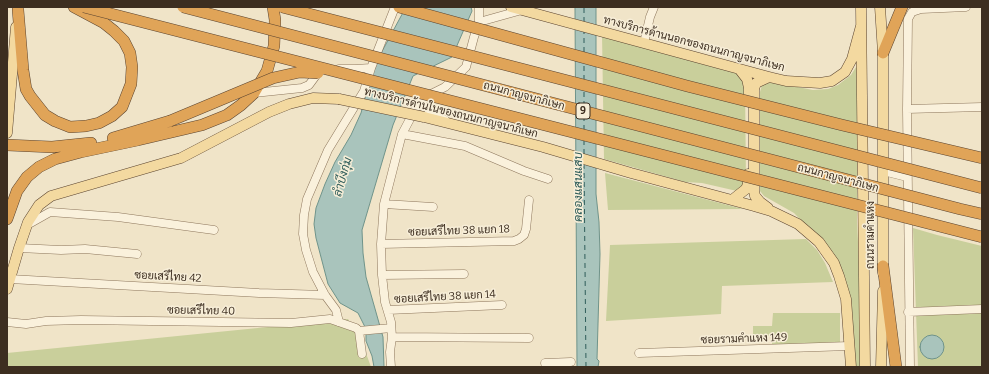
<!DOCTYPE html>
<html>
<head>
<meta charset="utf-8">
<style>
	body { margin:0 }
	#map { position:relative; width:989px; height:374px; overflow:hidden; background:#f0e4c8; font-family:Bitter,serif }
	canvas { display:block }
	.frame { position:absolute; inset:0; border:8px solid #3d2e20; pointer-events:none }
</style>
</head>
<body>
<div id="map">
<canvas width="989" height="374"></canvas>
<div class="frame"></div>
</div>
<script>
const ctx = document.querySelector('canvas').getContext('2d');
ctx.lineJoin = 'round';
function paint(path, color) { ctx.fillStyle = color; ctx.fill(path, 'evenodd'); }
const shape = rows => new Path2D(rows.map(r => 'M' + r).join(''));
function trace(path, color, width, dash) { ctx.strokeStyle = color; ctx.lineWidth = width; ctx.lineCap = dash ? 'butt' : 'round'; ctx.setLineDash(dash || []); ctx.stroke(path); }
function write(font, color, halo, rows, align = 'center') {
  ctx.font = font + ' Bitter,Sarabun,serif'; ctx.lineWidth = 3; ctx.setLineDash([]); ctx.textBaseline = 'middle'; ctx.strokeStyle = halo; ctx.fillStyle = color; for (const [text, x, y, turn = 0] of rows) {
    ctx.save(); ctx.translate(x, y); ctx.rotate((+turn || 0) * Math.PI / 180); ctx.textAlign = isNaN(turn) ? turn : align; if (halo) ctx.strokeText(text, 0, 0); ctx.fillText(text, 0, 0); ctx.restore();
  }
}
paint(shape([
	[602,34,738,73,745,83,746,183,737,191,702,183,685,182,604,159],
	[858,64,857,221,861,303,861,367,855,367,852,311,845,279,820,240,794,213,764,196,760,191,760,92,762,85,772,82,813,90,828,89,838,85,851,75],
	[605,173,743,209,608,210],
	[913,228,937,235,982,246,982,367,918,367],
	[806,239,817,250,825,263,833,282,722,286,721,314,606,321,610,245],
	[773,313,840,313,840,344,772,344,772,336,753,336,753,326,772,326],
	[348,319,363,345,371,367,7,367,7,353]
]), '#c9cf9b');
const water = shape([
	[406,7,471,7,472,11,452,57,413,76,393,125,362,230,363,253,366,277,383,337,384,367,374,367,372,356,366,341,366,329,358,313,340,303,328,284,316,238,314,224,316,208,325,184,335,162,351,135,361,113,373,68,406,7],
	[575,7,596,7,596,194,599,222,600,254,597,359,599,361,598,367,577,367,575,7],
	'920 347a12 12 0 1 1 24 0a12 12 0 1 1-24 0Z'
]);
paint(water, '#a9c4bc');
trace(water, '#6f938a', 1);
trace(shape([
	[584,22,584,7],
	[584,52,584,32],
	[584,80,584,64],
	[584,106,584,90],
	[584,130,584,116],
	[584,154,584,140],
	[584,164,586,367]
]), '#2f5d5a', 1, [5, 4]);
const minor = shape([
	[479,22,522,10],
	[644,43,650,17,654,7],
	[339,69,355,69,371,68],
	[254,93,302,88,309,85,320,70],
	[418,104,445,120],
	[907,109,982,107],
	[402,134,418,104,431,94,445,87,466,67,474,37,479,22,479,7],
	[883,171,907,177],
	[384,204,433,207],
	[27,225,50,212,118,217,214,230],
	[381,244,514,241,519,239,524,235,526,229,529,200],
	[19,248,61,250,85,249,137,254],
	[382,275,464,274],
	[10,279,259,293,325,295],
	[388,310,502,305],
	[908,312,982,309],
	[7,322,26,324,46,321,81,320,291,323,330,319,356,328,359,331,391,328],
	[339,322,336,310,325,295,313,272,306,250,303,234,304,215,307,199,328,150,364,91,371,68,395,7],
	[359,331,362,354],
	[392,337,529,338],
	[639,353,849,346],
	[545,363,571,362],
	[391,367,390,352,392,337,391,322,385,302,382,275,381,244,384,204,402,134,465,146,524,171,548,179],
	[910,367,907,109,908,19,912,12,921,9,966,7]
]);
const major = shape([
	[511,7,769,77,786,81,820,83,832,81,845,72,852,59,861,26],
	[861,7,865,367],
	[880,7,883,53,883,273],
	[740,70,747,79,749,88,749,98],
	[424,117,543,147,631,173,754,206,771,211,798,224,819,242,834,263,839,276,846,299,851,367],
	[7,133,16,27],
	[732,200,746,189,748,184,748,174],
	[768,208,760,202,755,196,754,191,754,89,756,83,769,77],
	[7,289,19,248,28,222,39,205,51,196,181,158,269,112,289,104,313,98,339,99],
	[881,367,883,291]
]);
const highway = shape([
	[18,10,23,70,26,89,30,96,45,115,55,121,70,127,86,126,99,123,112,116,122,107,131,84,132,67,130,53,124,41,114,31,104,23,74,7],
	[883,53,902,7],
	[113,138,170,121],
	[7,145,52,147,91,143],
	[7,219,17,191,27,177,39,167,55,159,81,152,138,140,202,125,227,115,241,105,254,93,267,71,274,46,275,20,273,7],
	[883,266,896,367]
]);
trace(minor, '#8d765c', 9);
trace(major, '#5b4430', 11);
trace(highway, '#5b4430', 12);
trace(minor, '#faf1dc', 8);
trace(major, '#f3d9a0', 10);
trace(highway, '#e0a458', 11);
const majorBridge = shape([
	[339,99,424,117]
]);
const highwayBridge = shape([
	[84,7,982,237],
	[183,7,960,209,982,214],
	[282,7,982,188],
	[399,7,687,86,842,125,982,158],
	[170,121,273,78,300,72,318,73]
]);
trace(majorBridge, '#5b4430', 11, []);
trace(highwayBridge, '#5b4430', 12, []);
trace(majorBridge, '#f3d9a0', 10);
trace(highwayBridge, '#e0a458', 11);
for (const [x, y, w] of [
	[583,111,14]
]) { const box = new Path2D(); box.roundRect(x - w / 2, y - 8, w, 16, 3); ctx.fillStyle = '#f7eed8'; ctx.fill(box); trace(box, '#3d2e20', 1); }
write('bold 10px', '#3d2e20', null, [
	["9",583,111]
]);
write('11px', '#3d2e20', '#f7eed8', [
	["ทางบริการด้านนอกของถนนกาญจนาภิเษก",694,44,15],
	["ถนนกาญจนาภิเษก",524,96,15],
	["ทางบริการด้านในของถนนกาญจนาภิเษก",451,113,14],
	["ถนนกาญจนาภิเษก",838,178,15],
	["ซอยเสรีไทย 38 แยก 18",459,231,-2],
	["ถนนรามคำแหง",871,235,-90],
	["ซอยเสรีไทย 42",168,277,3],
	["ซอยเสรีไทย 38 แยก 14",445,297,-3],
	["ซอยเสรีไทย 40",201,311,1],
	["ซอยรามคำแหง 149",744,339,-2]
]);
write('italic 12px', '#2f5d5a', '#f7eed8', [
	["ลำบึงกุ่ม",343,177,-74],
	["คลองแสนแสบ",579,187,-90]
]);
</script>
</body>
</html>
